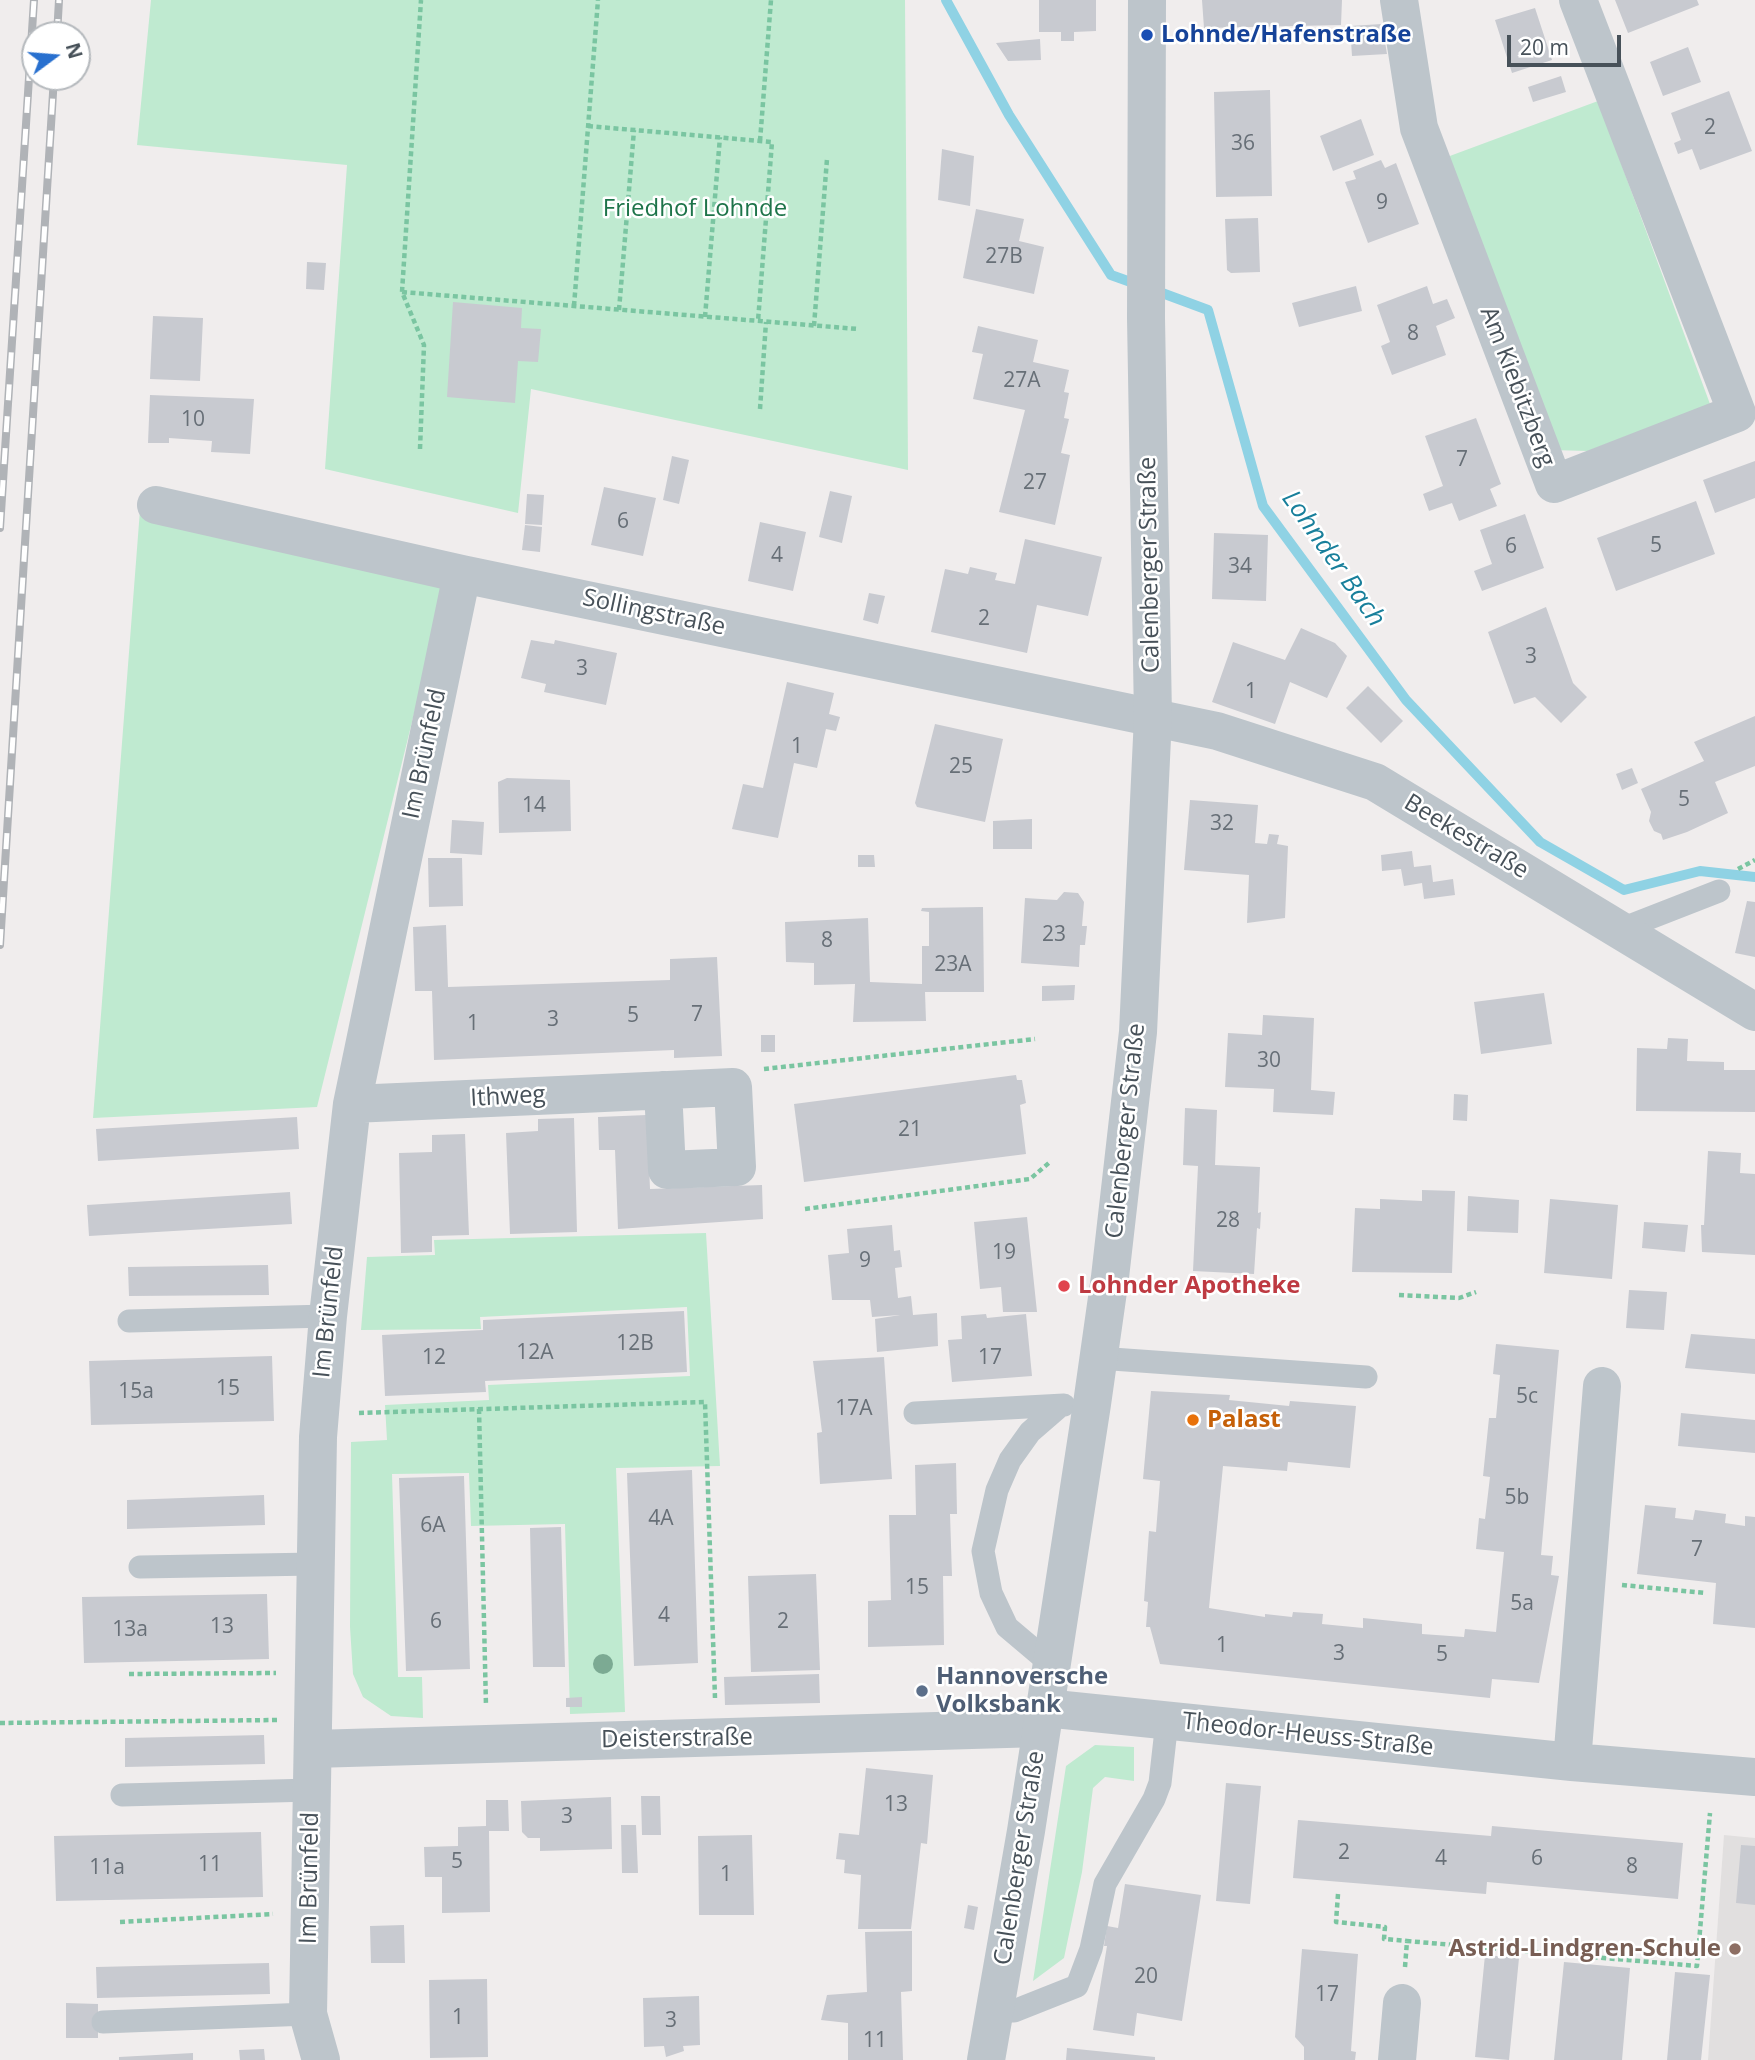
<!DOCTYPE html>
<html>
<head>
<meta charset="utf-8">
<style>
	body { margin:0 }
	#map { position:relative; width:1755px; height:2060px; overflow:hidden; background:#f0eded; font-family:"Open Sans",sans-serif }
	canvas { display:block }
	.north { position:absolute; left:21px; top:21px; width:70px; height:70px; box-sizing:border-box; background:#fff; border:2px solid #b5b9bd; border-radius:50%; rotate:74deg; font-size:19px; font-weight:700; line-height:28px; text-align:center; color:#475159 }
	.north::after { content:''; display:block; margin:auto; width:24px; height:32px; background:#2870cf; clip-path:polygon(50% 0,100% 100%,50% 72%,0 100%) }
	.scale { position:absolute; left:1507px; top:35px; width:114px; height:32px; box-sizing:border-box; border:4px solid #475159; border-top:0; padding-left:9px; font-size:21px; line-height:24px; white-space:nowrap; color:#475159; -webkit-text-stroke:5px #fff; paint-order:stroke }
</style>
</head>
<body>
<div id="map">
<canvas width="1755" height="2060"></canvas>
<div class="north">N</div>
<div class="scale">20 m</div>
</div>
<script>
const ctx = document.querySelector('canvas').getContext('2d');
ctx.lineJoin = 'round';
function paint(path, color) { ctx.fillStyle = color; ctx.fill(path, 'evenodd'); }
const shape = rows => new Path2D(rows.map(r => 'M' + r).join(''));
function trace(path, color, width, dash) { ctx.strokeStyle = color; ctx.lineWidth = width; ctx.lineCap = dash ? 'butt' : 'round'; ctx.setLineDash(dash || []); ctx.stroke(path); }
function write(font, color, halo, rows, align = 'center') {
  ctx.font = font + ' "Open Sans",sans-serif'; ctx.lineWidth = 5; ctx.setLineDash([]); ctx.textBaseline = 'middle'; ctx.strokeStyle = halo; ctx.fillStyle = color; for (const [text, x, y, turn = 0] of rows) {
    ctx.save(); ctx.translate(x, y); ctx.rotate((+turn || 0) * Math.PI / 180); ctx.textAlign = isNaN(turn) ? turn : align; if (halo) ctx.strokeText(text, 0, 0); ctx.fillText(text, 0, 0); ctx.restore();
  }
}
paint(shape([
	[1724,1835,1755,1838,1755,2060,1708,2060]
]), '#e1dfdf');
paint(shape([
	[151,0,905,0,908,470,531,389,518,513,325,469,347,165,137,145],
	[1598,101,1710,404,1588,451,1552,450,1439,160],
	[140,510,446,584,317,1107,93,1118],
	[706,1233,720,1466,616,1468,625,1712,570,1714,565,1524,471,1526,469,1473,392,1474,398,1677,422,1677,423,1718,391,1716,363,1697,353,1674,350,1627,351,1442,387,1440,385,1405,489,1400,488,1385,690,1376,687,1307,480,1317,481,1329,361,1330,367,1257,435,1255,434,1240],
	[1095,1745,1134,1747,1134,1781,1105,1777,1093,1788,1082,1872,1064,1958,1033,1981,1066,1766]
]), '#bfead0');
trace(shape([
	[946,0,1009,115,1111,275,1139,285],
	[1154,290,1208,310,1263,506,1406,700,1540,842,1624,890,1700,871,1755,877]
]), '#8fd2e4', 10);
paint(shape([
	[1039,0,1096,0,1096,31,1074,32,1074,41,1061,41,1061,32,1039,32],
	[1202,0,1342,0,1341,25,1204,28],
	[1615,0,1697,0,1699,5,1628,33],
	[1535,8,1552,60,1512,73,1495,20],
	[1382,24,1387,54,1352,56,1350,26],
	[1040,39,1041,60,1008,61,996,43],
	[1688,47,1701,82,1663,96,1650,62],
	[1561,76,1566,92,1533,102,1528,87],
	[1270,90,1272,196,1216,197,1214,92],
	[1729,91,1752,151,1700,170,1692,149,1678,154,1674,143,1681,140,1671,113],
	[1361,119,1374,155,1333,171,1320,136],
	[942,149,974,156,970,206,938,200],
	[1381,160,1385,168,1396,163,1419,224,1368,243,1345,182,1356,179,1353,171],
	[976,209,1024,219,1019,241,1044,247,1034,294,963,278],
	[1258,218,1260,272,1231,273,1227,270,1225,219],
	[307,262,326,263,324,290,306,289],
	[1356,286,1362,311,1299,327,1292,303],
	[1427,286,1433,304,1447,299,1455,318,1436,326,1446,355,1392,375,1381,346,1390,342,1377,305],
	[453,302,522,308,521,328,541,329,538,362,518,361,515,403,447,397],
	[153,316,203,318,200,381,150,379],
	[978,326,1038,340,1033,362,1069,370,1064,392,1069,393,1064,418,1069,419,1061,453,1070,455,1055,525,999,512,1025,410,973,399,983,354,972,352],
	[150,395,254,399,250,454,211,452,212,441,169,438,169,443,148,443],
	[1476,418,1501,484,1490,489,1497,506,1459,521,1452,503,1429,511,1423,494,1443,486,1425,436],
	[672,456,689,460,679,504,663,500],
	[1755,461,1755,498,1715,513,1703,480],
	[604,487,656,498,643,556,591,545],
	[830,491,852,496,842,543,819,537],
	[527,494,544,495,542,525,525,524],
	[1696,501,1715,554,1616,591,1597,538],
	[1525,514,1544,568,1482,591,1474,571,1492,564,1480,530],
	[760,522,806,532,793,591,748,581],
	[525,525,542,527,540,552,522,550],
	[1214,533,1268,535,1266,601,1212,599],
	[1025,539,1102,557,1088,616,1037,605,1027,653,931,632,945,569,968,574,970,567,997,573,995,580,1015,584],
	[869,593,885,596,878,624,863,620],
	[1546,607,1573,683,1587,697,1561,723,1535,697,1514,704,1488,632],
	[1301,628,1335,643,1347,656,1327,698,1290,682,1275,724,1212,702,1233,642,1285,660],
	[531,640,554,644,555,640,617,653,606,705,544,692,546,684,521,678],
	[787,682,834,693,829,714,840,717,836,731,826,729,817,768,794,763,778,838,732,829,743,784,763,788],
	[1368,686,1403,721,1381,743,1346,708],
	[1755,716,1755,766,1715,782,1728,813,1687,832,1663,840,1661,834,1654,831,1649,821,1651,812,1641,789,1704,761,1694,742],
	[935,724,1003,739,985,822,917,807,915,803],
	[1632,768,1638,783,1622,790,1616,774],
	[507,778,570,780,571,831,499,833,498,782],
	[1190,800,1258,805,1255,843,1267,844,1269,834,1279,835,1277,844,1288,846,1285,918,1247,923,1249,875,1184,870],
	[1032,819,1032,849,993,849,993,821],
	[452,820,484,822,482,855,450,853],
	[1412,851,1414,867,1431,865,1433,882,1453,879,1455,895,1424,899,1422,883,1404,886,1401,869,1382,871,1381,855],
	[858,855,874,855,875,867,858,867],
	[428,858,462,858,463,906,429,907],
	[1064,892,1078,893,1084,902,1082,926,1087,926,1085,945,1080,945,1079,967,1021,963,1025,898,1057,900],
	[1747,901,1755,902,1755,957,1735,953],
	[983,907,984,992,925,992,926,1021,853,1022,855,984,814,985,814,963,786,962,785,922,868,918,870,982,922,984,922,946,929,946,929,912,921,911,922,908],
	[446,925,448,987,670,980,670,959,717,957,722,1056,674,1058,674,1050,434,1060,432,991,415,991,413,927],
	[1075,985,1074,1000,1042,1001,1042,986],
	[1544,993,1552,1044,1481,1054,1474,1002],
	[1263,1015,1314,1018,1311,1090,1335,1092,1333,1115,1273,1112,1274,1089,1225,1087,1228,1033,1262,1035],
	[761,1035,775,1035,775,1052,761,1052],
	[1668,1038,1688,1039,1687,1061,1724,1062,1724,1070,1755,1070,1755,1112,1636,1111,1637,1048,1667,1049],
	[1016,1075,1017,1080,1022,1080,1026,1103,1020,1105,1026,1154,804,1182,794,1104],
	[1454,1094,1468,1095,1467,1121,1453,1120],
	[1185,1108,1217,1110,1215,1165,1260,1167,1258,1213,1261,1212,1260,1229,1257,1228,1254,1274,1193,1271,1198,1166,1183,1165],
	[647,1115,650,1189,762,1185,763,1219,618,1229,615,1150,599,1150,598,1117],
	[297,1117,299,1149,98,1161,96,1129],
	[574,1118,577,1232,510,1234,506,1133,538,1131,538,1119],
	[465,1134,469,1235,432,1236,432,1252,401,1253,399,1153,432,1152,432,1135],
	[1708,1151,1741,1153,1740,1173,1755,1174,1755,1255,1702,1252,1701,1225,1704,1225],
	[1422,1190,1455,1191,1452,1273,1352,1272,1355,1208,1380,1209,1380,1199,1422,1201],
	[290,1192,292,1224,89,1236,87,1205],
	[1468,1196,1519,1200,1518,1233,1467,1231],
	[1550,1199,1618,1205,1612,1279,1544,1273],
	[1027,1217,1037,1312,1003,1312,1001,1287,980,1289,974,1222],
	[1644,1222,1688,1225,1685,1252,1642,1248],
	[892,1225,894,1251,900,1250,902,1267,895,1268,898,1298,911,1296,913,1315,937,1313,938,1346,877,1352,875,1319,900,1315,872,1317,870,1300,832,1300,828,1255,849,1253,847,1229],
	[268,1265,269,1295,129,1296,128,1267],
	[1629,1290,1667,1292,1664,1330,1626,1328],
	[684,1311,687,1372,485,1381,486,1392,385,1396,382,1335,483,1330,483,1320],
	[986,1314,987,1318,1026,1314,1032,1376,952,1382,948,1340,962,1339,961,1316],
	[1691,1334,1755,1339,1755,1374,1685,1368],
	[1496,1344,1559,1350,1541,1555,1553,1556,1551,1575,1559,1576,1539,1683,1492,1679,1490,1698,1160,1664,1150,1627,1146,1627,1148,1602,1144,1601,1149,1531,1156,1532,1160,1481,1143,1479,1151,1391,1230,1395,1229,1400,1289,1406,1290,1401,1356,1406,1350,1468,1288,1462,1287,1471,1223,1466,1209,1608,1265,1617,1265,1614,1292,1617,1293,1612,1323,1614,1322,1624,1363,1628,1363,1618,1422,1624,1422,1634,1464,1637,1465,1629,1496,1632,1504,1552,1476,1549,1479,1518,1485,1519,1490,1477,1483,1476,1489,1418,1496,1418,1500,1375,1493,1374],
	[272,1356,274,1421,91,1425,89,1361],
	[884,1357,892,1479,820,1484,817,1433,822,1432,813,1361],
	[1681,1413,1755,1420,1755,1453,1678,1446],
	[956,1463,957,1514,950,1514,952,1576,943,1576,944,1645,868,1647,868,1601,891,1600,889,1515,916,1515,915,1465],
	[692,1470,698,1663,634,1666,627,1473],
	[464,1476,470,1669,406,1671,399,1478],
	[264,1495,265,1525,127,1529,127,1500],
	[1645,1505,1676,1508,1675,1518,1693,1520,1695,1510,1726,1514,1725,1523,1745,1526,1745,1516,1755,1517,1755,1628,1713,1624,1716,1583,1637,1574],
	[561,1527,565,1667,533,1667,530,1528],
	[816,1574,820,1670,751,1672,748,1576],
	[267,1594,269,1659,84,1663,82,1597],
	[819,1674,820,1703,725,1705,724,1677],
	[582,1697,582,1707,566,1707,566,1698],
	[264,1735,265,1764,125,1767,125,1738],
	[866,1768,933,1775,927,1844,921,1843,911,1929,858,1929,861,1875,844,1873,845,1860,836,1859,839,1833,859,1835],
	[1226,1783,1261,1786,1250,1904,1216,1901],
	[641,1796,660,1796,661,1835,642,1835],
	[611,1797,612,1849,540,1851,540,1838,528,1838,522,1832,521,1801],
	[486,1800,508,1800,509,1831,489,1831,490,1912,442,1913,442,1877,425,1877,424,1847,458,1846,458,1827,486,1826],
	[1298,1820,1491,1836,1492,1826,1683,1843,1678,1899,1487,1882,1486,1894,1293,1878],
	[621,1825,636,1825,638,1873,622,1873],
	[261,1832,263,1897,56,1901,54,1836],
	[752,1835,754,1915,699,1915,698,1836],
	[1741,1845,1755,1846,1755,1905,1736,1903],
	[1125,1884,1201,1895,1182,2021,1137,2013,1134,2036,1093,2030,1107,1946,1104,1946,1107,1926,1118,1928],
	[968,1905,978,1907,974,1930,964,1928],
	[404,1925,405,1963,371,1963,370,1926],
	[912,1931,912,1991,901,1992,903,2060,848,2060,848,2023,821,2020,827,1995,867,1992,865,1932],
	[1302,1949,1358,1954,1351,2051,1356,2052,1355,2060,1304,2060,1304,2047,1295,2037],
	[1485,1955,1519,1958,1509,2060,1475,2057],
	[1564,1962,1630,1968,1622,2060,1554,2060],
	[269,1963,270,1994,97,1998,96,1967],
	[1675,1972,1710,1975,1701,2060,1667,2060],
	[487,1979,488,2057,430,2058,429,1980],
	[699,1996,700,2045,683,2046,684,2051,666,2057,664,2046,644,2047,643,1998],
	[66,2003,98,2004,98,2038,66,2038],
	[1067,2048,1155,2057,1155,2060,1066,2060],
	[264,2049,265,2060,240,2060,239,2050],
	[193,2053,193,2060,119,2060,119,2057]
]), '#c8cad0');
trace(shape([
	[588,126,772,142,758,321],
	[760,141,771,0],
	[402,292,858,329],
	[574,306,598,0],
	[619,310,634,130],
	[705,317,720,137],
	[814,326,827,159],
	[760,409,766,322],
	[420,449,424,345,402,292,421,0],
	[1738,869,1755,860],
	[764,1069,1035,1039],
	[805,1209,1030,1179,1050,1162],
	[1399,1295,1459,1298,1476,1292],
	[479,1409,486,1706],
	[359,1413,705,1402,715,1698],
	[1622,1585,1705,1593],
	[129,1674,276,1673],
	[0,1723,277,1720],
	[1338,1894,1336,1922,1385,1927,1384,1939,1407,1941],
	[120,1922,273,1914],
	[1405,1967,1407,1941,1697,1966,1710,1813]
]), '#7ac5a1', 4.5, [5, 3.5]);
trace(shape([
	[1619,930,1719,891],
	[129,1321,328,1316],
	[1098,1358,1366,1377],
	[915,1413,1064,1405],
	[140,1567,315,1564],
	[1052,1665,1007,1627,991,1593,983,1551,997,1490,1010,1460,1030,1432,1060,1406],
	[122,1795,312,1790],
	[994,2011,1014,2011,1077,1986,1091,1949,1105,1884,1154,1799,1160,1783,1167,1721],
	[103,2022,308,2014]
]), '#bdc5cb', 23);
trace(shape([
	[1399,0,1419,128,1554,484,1737,413,1578,0],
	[156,505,462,574,1217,731,1375,782,1755,1012],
	[352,1104,582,1094,733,1087,737,1167,667,1170,663,1090],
	[1045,1708,1572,1762,1755,1777],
	[313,1749,1041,1728],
	[1572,1762,1602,1386],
	[321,2060,308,2014,318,1437,328,1316,352,1104,462,574],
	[1397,2060,1402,2003]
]), '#bdc5cb', 38);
trace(shape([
	[986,2060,1026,1831,1092,1404,1110,1277,1138,1032,1153,717,1146,318,1147,0]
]), '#bdc5cb', 38);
const rail = shape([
	[57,35,59,0],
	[0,528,34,0],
	[0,945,54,77]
]);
trace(rail, '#b0b3b7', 8);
trace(rail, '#fff', 5, [16]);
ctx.fillStyle = '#7caa93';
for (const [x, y] of [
	[603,1664]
]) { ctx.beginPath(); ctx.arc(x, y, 10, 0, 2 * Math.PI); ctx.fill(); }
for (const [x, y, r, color] of [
	[1147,35,7,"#1a4fb4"],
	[1064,1286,7,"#e0444e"],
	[1193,1420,7,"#e8710a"],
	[922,1691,7,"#5c6f8a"],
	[1735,1949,7,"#8d6e63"]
]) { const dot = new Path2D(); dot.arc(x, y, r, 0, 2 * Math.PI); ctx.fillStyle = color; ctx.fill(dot); trace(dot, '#fff', 2.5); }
write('21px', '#676f77', null, [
	["2",1710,128],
	["36",1243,144],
	["9",1382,203],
	["27B",1004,257],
	["8",1413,334],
	["27A",1022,381],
	["10",193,420],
	["7",1462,460],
	["27",1035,483],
	["6",623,522],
	["5",1656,546],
	["6",1511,547],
	["4",777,556],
	["34",1240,567],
	["2",984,619],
	["3",1531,657],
	["3",582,669],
	["1",1251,692],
	["1",797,747],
	["25",961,767],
	["5",1684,800],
	["14",534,806],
	["32",1222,824],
	["23",1054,935],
	["8",827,941],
	["23A",953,965],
	["7",697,1015],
	["5",633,1016],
	["3",553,1020],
	["1",473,1024],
	["30",1269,1061],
	["21",910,1130],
	["28",1228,1221],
	["19",1004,1253],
	["9",865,1261],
	["12B",635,1344],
	["12A",535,1353],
	["12",434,1358],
	["17",990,1358],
	["15",228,1389],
	["15a",136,1392],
	["5c",1527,1397],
	["17A",854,1409],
	["5b",1517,1498],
	["4A",661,1519],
	["6A",433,1526],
	["7",1697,1550],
	["15",917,1588],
	["5a",1522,1604],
	["4",664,1616],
	["6",436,1622],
	["2",783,1622],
	["13",222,1627],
	["13a",130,1630],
	["1",1222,1646],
	["3",1339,1654],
	["5",1442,1655],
	["13",896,1805],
	["3",567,1817],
	["2",1344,1853],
	["4",1441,1859],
	["6",1537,1859],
	["5",457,1862],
	["11",210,1865],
	["8",1632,1867],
	["11a",107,1868],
	["1",726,1875],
	["20",1146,1977],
	["17",1327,1995],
	["1",458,2018],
	["3",671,2021],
	["11",875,2041]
]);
write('bold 24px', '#164399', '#fff', [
	["Lohnde/Hafenstraße",1161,35]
], 'left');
write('24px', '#1e744a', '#fff', [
	["Friedhof Lohnde",695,209]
]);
write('24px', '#475159', '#fff', [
	["Am Kiebitzberg",1517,387,69],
	["Calenberger Straße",1150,565,-91],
	["Sollingstraße",654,613,12],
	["Im Brünfeld",425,754,-78],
	["Beekestraße",1466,837,31],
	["Ithweg",508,1097,-3],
	["Calenberger Straße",1126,1131,-84],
	["Im Brünfeld",329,1312,-84],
	["Theodor-Heuss-Straße",1308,1735,6],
	["Deisterstraße",677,1739,-1],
	["Calenberger Straße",1020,1858,-81],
	["Im Brünfeld",310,1878,-89]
]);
write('bold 24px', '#be3a42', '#fff', [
	["Lohnder Apotheke",1078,1286]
], 'left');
write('bold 24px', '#c56008', '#fff', [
	["Palast",1207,1420]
], 'left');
write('bold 24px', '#4e5e75', '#fff', [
	["Hannoversche",936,1677],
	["Volksbank",936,1705]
], 'left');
write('bold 24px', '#785e54', '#fff', [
	["Astrid-Lindgren-Schule",1721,1949]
], 'right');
write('italic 26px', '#187f9b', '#fff', [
	["Lohnder Bach",1333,559,55]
]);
</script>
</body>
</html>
